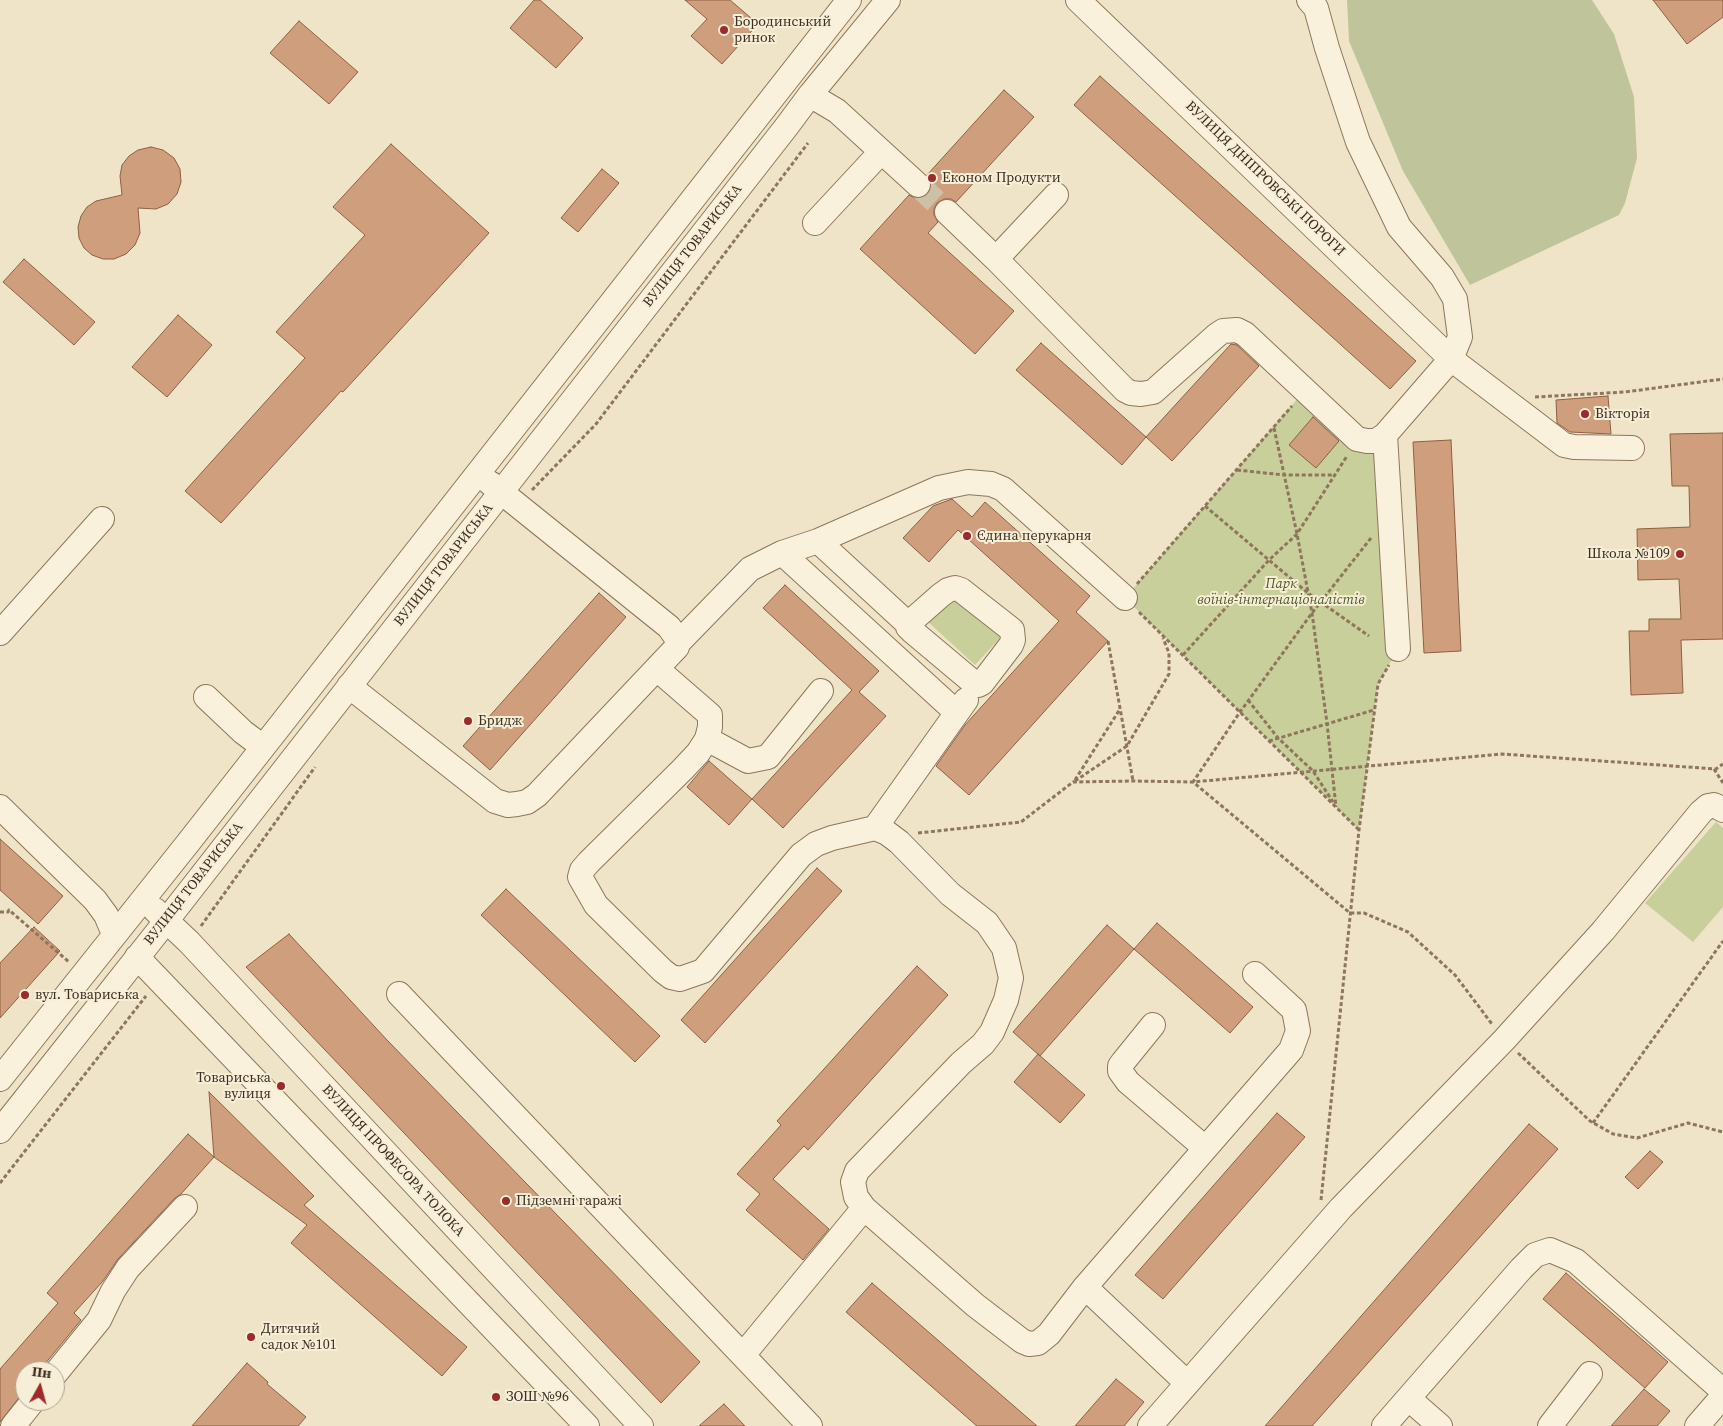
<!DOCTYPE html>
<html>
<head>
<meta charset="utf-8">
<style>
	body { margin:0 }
	#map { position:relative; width:1723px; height:1426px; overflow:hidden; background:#f0e4c8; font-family:"Source Serif 4",serif }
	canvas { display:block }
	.north { position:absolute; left:15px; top:1361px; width:50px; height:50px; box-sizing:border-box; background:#f7eed8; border:1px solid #ada18e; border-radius:50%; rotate:7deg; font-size:14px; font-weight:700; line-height:20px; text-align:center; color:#3d2e20 }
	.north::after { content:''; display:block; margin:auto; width:18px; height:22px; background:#9e2a2b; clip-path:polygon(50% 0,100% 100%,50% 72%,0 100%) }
</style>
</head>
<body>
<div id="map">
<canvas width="1723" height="1426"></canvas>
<div class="north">Пн</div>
</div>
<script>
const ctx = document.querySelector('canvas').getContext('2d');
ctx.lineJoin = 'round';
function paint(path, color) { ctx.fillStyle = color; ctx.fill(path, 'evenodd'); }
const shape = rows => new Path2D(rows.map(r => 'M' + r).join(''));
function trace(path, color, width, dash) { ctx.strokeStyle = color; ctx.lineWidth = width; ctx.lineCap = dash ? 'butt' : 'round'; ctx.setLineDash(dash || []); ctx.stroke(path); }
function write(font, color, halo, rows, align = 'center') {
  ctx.font = font + ' "Source Serif 4",serif'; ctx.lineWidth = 4; ctx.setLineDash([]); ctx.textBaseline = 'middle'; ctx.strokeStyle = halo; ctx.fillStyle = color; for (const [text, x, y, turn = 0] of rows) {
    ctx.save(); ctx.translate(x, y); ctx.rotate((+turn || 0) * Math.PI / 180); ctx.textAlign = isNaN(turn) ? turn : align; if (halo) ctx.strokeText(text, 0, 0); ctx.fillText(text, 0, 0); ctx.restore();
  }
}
paint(shape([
	[1305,390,1375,441,1398,649,1378,684,1359,830,1125,598],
	[956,600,1002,636,975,665,927,621],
	[1716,822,1723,828,1723,907,1693,942,1645,903]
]), '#c9cf9b');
paint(shape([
	[1347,0,1592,0,1614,34,1634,97,1637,158,1625,203,1619,215,1470,285,1403,171,1349,41]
]), '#bfc49a');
const building = shape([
	[534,0,540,0,583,38,556,68,510,28,534,0],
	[685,0,730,0,758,24,722,64,691,36,707,19,685,0],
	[1653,0,1723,0,1723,17,1687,44,1653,0],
	[299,21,358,72,329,104,270,53,299,21],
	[1100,76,1416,361,1390,389,1074,105,1100,76],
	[1004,90,1034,117,956,202,951,199,944,199,937,203,934,209,934,215,938,222,928,233,1014,311,975,354,860,249,909,195,915,198,922,198,928,194,931,187,931,181,927,175,1004,90],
	[391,144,489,233,343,392,341,391,221,523,185,491,305,358,276,332,365,235,333,207,391,144],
	[151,147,163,150,174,158,180,169,181,182,177,194,168,204,156,209,138,208,140,233,135,245,126,254,114,259,103,259,92,255,84,248,79,238,78,227,81,216,87,207,96,201,122,195,120,176,122,165,129,156,138,150,151,147],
	[602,169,619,183,578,232,561,218,602,169],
	[24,259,95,322,74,345,3,282,24,259],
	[178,315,212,345,167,397,132,367,178,315],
	[1041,343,1146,437,1122,465,1016,370,1041,343],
	[1231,344,1237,345,1259,366,1172,461,1146,437,1231,344],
	[1608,396,1611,434,1570,432,1557,423,1556,400,1608,396],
	[1313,417,1339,441,1316,468,1289,445,1313,417],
	[1723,433,1723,639,1681,640,1683,693,1631,695,1629,631,1649,631,1649,619,1681,619,1679,579,1638,580,1637,529,1690,527,1689,486,1672,486,1670,434,1723,433],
	[1451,440,1461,651,1424,653,1413,442,1451,440],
	[952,499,972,517,985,502,1090,596,1076,612,1108,641,969,795,936,766,965,725,1059,621,958,530,929,562,903,538,933,506,952,499],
	[785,585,879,671,859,692,886,716,783,828,752,799,852,690,763,608,785,585],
	[599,593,626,617,490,770,463,746,599,593],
	[709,761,752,799,729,825,687,787,709,761],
	[0,839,63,896,38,924,0,890,0,839],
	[817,868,842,891,705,1043,681,1020,817,868],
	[506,889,660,1036,635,1062,481,915,506,889],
	[1157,923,1253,1007,1230,1033,1134,949,1157,923],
	[1107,925,1134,949,1040,1056,1013,1032,1107,925],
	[34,927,60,951,0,1018,0,963,34,927],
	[289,934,387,1040,700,1362,661,1403,246,967,289,934],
	[917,966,948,995,808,1150,804,1146,773,1179,829,1229,803,1260,746,1210,760,1194,737,1174,781,1125,777,1121,917,966],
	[1038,1054,1085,1095,1060,1123,1014,1082,1038,1054],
	[209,1092,314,1196,304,1205,467,1347,442,1376,291,1243,307,1225,214,1157,209,1092],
	[1277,1113,1305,1137,1163,1299,1135,1275,1277,1113],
	[1529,1124,1558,1149,1312,1426,1265,1426,1529,1124],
	[188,1134,214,1157,181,1194,175,1198,118,1259,103,1281,74,1313,81,1320,44,1365,42,1371,25,1371,25,1390,0,1422,0,1369,58,1303,47,1293,188,1134],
	[1650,1151,1663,1162,1638,1189,1625,1177,1650,1151],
	[1566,1273,1668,1362,1645,1388,1543,1299,1566,1273],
	[872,1283,1037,1426,977,1426,846,1312,872,1283],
	[247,1363,268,1382,267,1384,306,1417,298,1426,192,1426,247,1363],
	[1116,1379,1144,1402,1124,1426,1075,1426,1116,1379],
	[1644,1389,1670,1411,1657,1426,1611,1426,1644,1389],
	[724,1404,745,1426,699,1426,724,1404]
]);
paint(building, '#cf9f7d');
trace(building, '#8d5f41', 1);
trace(shape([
	[918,185,947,212]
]), '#ccc0a6', 24, [24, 12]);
const minor = shape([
	[1078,0,1451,359,1564,445,1574,447,1632,448],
	[810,95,837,111,918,185],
	[1056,195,996,259,1125,390,1131,393,1141,394,1153,392,1217,335,1223,331,1237,330,1245,334,1357,439,1367,441,1376,441,1385,435,1451,359,1460,337,1455,299,1442,277,1399,227,1358,142,1327,48,1316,8,1309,0],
	[947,212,996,259],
	[815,223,881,152],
	[1385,435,1398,649],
	[818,541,908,624,941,595,948,590,955,588,961,590,1012,630,1013,640,1011,645,982,683,978,685,974,683,912,631,908,627,908,624],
	[782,553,956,712],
	[0,633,102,519],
	[678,643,750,569,782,553,818,541,939,488,968,482,991,484,1003,489,1125,598],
	[657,669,710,715,710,727,707,739,698,753,683,769,589,862,582,870,580,877,596,905,663,971,671,977,680,979,703,971,801,855,816,844,832,838,875,828,887,833,899,842,950,894,987,923,1004,948,1011,978,1006,1000,992,1032,983,1044,961,1063,857,1171,853,1182,856,1197,864,1208,975,1305,1022,1341,1029,1344,1038,1343,1049,1334,1085,1287,1291,1050,1298,1031,1294,1010,1255,974],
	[349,686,495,801,508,805,517,804,527,802,537,795,677,647,678,643,676,637,669,627,490,483],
	[206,697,243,732,263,747],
	[707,739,748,761,768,757,821,691],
	[0,807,95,900,106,915,114,934],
	[875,828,966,700],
	[155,910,189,942,641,1426],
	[137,957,587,1426],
	[399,994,810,1426],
	[1153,1025,1123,1062,1120,1066,1120,1071,1128,1082,1205,1148],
	[0,1079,188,843,849,0],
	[0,1131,167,920,787,126,810,95,888,0],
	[1085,1287,1187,1383],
	[743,1355,864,1208],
	[55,1374,99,1320,113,1291,128,1268,185,1207],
	[1409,1399,1440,1426],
	[13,1426,33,1401],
	[1150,1426,1341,1208,1504,1040,1603,931,1701,812,1708,806,1714,805,1723,810],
	[1384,1426,1521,1269,1535,1255,1550,1250,1576,1261,1723,1391],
	[1550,1426,1590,1374],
	[1697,1426,1723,1396]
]);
trace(minor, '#8d765c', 26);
trace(shape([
	[1535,397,1625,392,1723,379],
	[1274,428,1297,534,1312,613,1327,723,1336,807],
	[1237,470,1284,475,1335,475],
	[532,490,596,424,808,143],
	[1205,506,1308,593,1369,636],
	[1371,538,1312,613,1240,712,1193,782,1350,913,1364,913,1408,932,1455,975,1492,1024],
	[1137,584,1292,406],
	[1139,612,1359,830],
	[1108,641,1133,781],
	[1183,655,1269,560,1297,534,1347,456],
	[1248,700,1278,738,1313,771,1333,802],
	[1269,741,1374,710],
	[1714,769,1723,783],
	[1075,780,1120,709],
	[1075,781,1127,746,1169,674,1169,653,1163,638],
	[918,833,1021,822,1073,782,1133,781,1193,782,1502,754,1716,769,1723,764],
	[0,912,8,912,9,910,69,962],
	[201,926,315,767],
	[1518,1053,1590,1121,1613,1134,1637,1138,1688,1123,1723,1132],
	[1593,1123,1723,941],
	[0,1183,146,996],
	[1321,1200,1359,830,1378,684,1389,665]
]), '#8d765c', 3, [4, 2.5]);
trace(minor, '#faf1dc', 24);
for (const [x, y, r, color] of [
	[724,30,5,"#9e2a2b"],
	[932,178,5,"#9e2a2b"],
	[1585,414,5,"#9e2a2b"],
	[967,536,5,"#9e2a2b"],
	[1680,554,5,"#9e2a2b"],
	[468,721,5,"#9e2a2b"],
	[25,995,5,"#9e2a2b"],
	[281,1086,5,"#9e2a2b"],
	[506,1201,5,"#9e2a2b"],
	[251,1337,5,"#9e2a2b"],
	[496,1397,5,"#9e2a2b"]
]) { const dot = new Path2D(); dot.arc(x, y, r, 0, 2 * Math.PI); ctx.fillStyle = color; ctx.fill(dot); trace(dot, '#f7eed8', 2); }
write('14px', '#3d2e20', '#f7eed8', [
	["Бородинський",734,22],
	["ринок",734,38],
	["Економ Продукти",942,178],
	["Вікторія",1595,414],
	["Єдина перукарня",977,536],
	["Школа №109",1670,554,"right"],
	["Бридж",478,721],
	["вул. Товариська",35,995],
	["Товариська",271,1078,"right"],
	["вулиця",271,1094,"right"],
	["Підземні гаражі",516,1201],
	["Дитячий",261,1329],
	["садок №101",261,1345],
	["ЗОШ №96",506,1397]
], 'left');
write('14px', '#3d2e20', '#f7eed8', [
	["ВУЛИЦЯ ДНІПРОВСЬКІ ПОРОГИ",1265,179,44],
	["ВУЛИЦЯ ТОВАРИСЬКА",693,246,-52],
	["ВУЛИЦЯ ТОВАРИСЬКА",444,565,-52],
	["ВУЛИЦЯ ТОВАРИСЬКА",194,884,-52],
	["ВУЛИЦЯ ПРОФЕСОРА ТОЛОКА",393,1161,47]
]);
write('italic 14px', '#4d5a26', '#f7eed8', [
	["Парк",1281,584],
	["воїнів-інтернаціоналістів",1281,600]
]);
</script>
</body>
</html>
